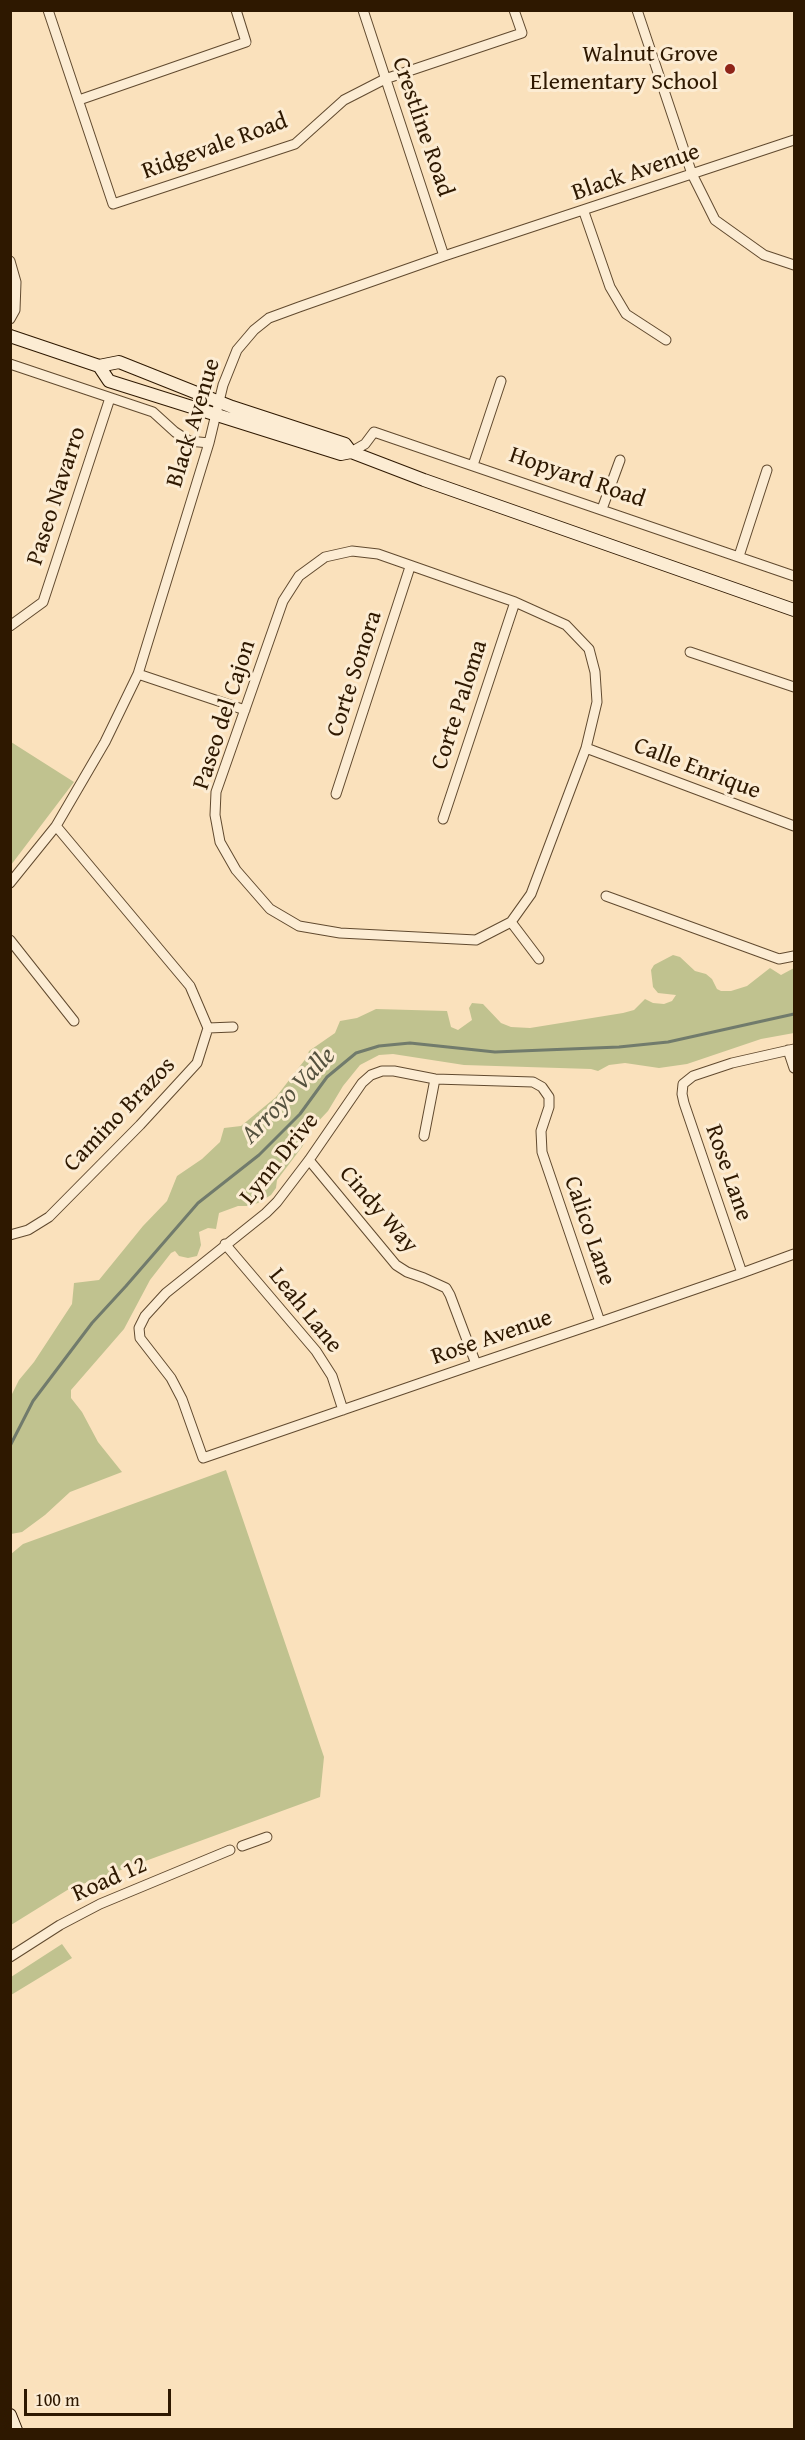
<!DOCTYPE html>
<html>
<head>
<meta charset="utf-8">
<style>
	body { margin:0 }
	#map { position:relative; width:805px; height:2440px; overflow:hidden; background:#fae1bc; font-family:"Gentium Book Plus",serif }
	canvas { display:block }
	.frame { position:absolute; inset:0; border:12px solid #2e1800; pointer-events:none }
	.scale { position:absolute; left:24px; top:2389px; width:147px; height:27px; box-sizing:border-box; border:3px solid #2e1800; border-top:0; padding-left:8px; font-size:18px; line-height:21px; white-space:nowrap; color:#2e1800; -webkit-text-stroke:4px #fcecd3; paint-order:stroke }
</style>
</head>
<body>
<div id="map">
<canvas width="805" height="2440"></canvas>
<div class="frame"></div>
<div class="scale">100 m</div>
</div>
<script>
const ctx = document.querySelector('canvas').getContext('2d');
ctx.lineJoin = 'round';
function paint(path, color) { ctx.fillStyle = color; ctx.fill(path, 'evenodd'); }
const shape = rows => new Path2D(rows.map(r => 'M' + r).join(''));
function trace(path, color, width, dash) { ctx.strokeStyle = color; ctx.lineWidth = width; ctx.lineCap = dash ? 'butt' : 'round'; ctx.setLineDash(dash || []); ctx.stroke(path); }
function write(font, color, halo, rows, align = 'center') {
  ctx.font = font + ' "Gentium Book Plus",serif'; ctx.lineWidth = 6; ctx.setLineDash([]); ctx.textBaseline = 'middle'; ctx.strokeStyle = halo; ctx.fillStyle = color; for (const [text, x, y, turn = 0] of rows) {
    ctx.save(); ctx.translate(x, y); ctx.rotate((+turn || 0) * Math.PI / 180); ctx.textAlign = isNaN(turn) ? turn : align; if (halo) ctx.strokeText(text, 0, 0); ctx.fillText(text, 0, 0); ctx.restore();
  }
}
paint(shape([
	[11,742,74,782,11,865,10,865],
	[673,955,680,957,695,971,706,974,712,979,717,989,721,991,731,991,747,986,770,968,781,975,794,968,794,1033,761,1039,687,1064,659,1068,625,1063,609,1065,598,1071,591,1069,464,1065,393,1054,379,1055,360,1065,343,1086,328,1111,312,1128,302,1147,277,1180,276,1188,271,1195,258,1203,248,1206,238,1206,219,1213,216,1229,208,1228,199,1232,201,1245,197,1256,188,1258,179,1256,175,1251,171,1253,150,1280,124,1329,71,1390,71,1398,82,1412,98,1442,122,1472,70,1492,45,1515,22,1532,11,1534,11,1396,19,1380,34,1362,72,1304,74,1283,99,1280,143,1226,167,1201,177,1176,202,1159,220,1142,224,1128,241,1126,276,1097,307,1057,309,1051,335,1033,340,1021,357,1018,376,1009,447,1011,451,1027,458,1030,472,1020,469,1008,472,1003,483,1004,501,1023,511,1027,530,1028,623,1013,634,1010,645,999,653,1003,664,1004,672,1001,676,995,658,993,653,987,651,970,654,965],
	[226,1470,324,1757,320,1797,69,1889,11,1925,11,1554,23,1544],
	[62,1944,72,1958,11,1995,11,1977]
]), '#c0c28f');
trace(shape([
	[10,1446,33,1401,92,1323,126,1286,198,1203,259,1155,300,1114,327,1077,356,1053,379,1046,410,1043,495,1052,619,1047,668,1042,794,1014]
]), '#717b6c', 3);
const minor = shape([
	[48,10,113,204,295,144,344,100,385,79,522,33,514,10],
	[363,10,444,256],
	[637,10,692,174,715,220,764,255,794,265],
	[79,100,246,42,236,10],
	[584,212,610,287,626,314,666,340],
	[10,261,16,282,15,310,10,319],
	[10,364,153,412,175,432,189,441,209,443],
	[351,452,365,444,374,432,794,576],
	[473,465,501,381],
	[602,509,620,460],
	[352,551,378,554,515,602,566,625,589,649,595,672,597,702,586,748,531,894,511,922,476,940,340,933,299,926,270,909,236,870,220,842,215,815,216,792,283,601,299,576,325,557,352,551],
	[739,556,767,470],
	[10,626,43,602,110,398],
	[690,652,794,687],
	[138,674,245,710],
	[586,748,794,826],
	[336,794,410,567],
	[443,819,515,602],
	[10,883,56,826,105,742,138,674,209,443,223,385,237,350,254,330,269,318,299,307,444,256,794,140],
	[606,896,779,959,794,956],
	[511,922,539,959],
	[10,940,74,1021],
	[208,1028,233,1027],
	[788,1050,794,1068],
	[424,1136,435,1079],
	[309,1160,396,1265,407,1272,424,1278,446,1288,450,1295,476,1364],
	[10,1235,28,1230,49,1217,140,1125,197,1063,208,1028,190,986,56,826],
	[225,1244,316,1351,332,1376,343,1410],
	[742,1273,684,1103,682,1094,683,1084,693,1076,732,1063,794,1049],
	[600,1322,542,1152,541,1131,549,1107,549,1097,542,1087,533,1082,435,1079,394,1071,382,1071,371,1075,362,1083,309,1160,277,1202,266,1213,166,1293,145,1316,139,1328,140,1338,171,1378,182,1399,203,1458,476,1364,600,1322,742,1273,794,1254],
	[242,1846,267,1837],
	[10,1957,60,1925,100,1904,230,1850]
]);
const secondary = shape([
	[10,336,99,366,119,362,232,407,345,444,351,452,424,480,794,610],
	[99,366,109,381,341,454,351,452],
	[10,2415,16,2430]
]);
trace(minor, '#614a2f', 11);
trace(secondary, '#2e1800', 14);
trace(minor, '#fcecd3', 9);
trace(secondary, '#fcecd3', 12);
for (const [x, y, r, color] of [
	[730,69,6,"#8f2418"]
]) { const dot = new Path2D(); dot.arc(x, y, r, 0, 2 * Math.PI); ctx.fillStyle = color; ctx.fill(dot); trace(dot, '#fcecd3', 2); }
write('24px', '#2e1800', '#fcecd3', [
	["Walnut Grove",718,55],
	["Elementary School",718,83]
], 'right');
write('24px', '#2e1800', '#fcecd3', [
	["Crestline Road",422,127,71],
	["Ridgevale Road",215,147,-20],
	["Black Avenue",636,173,-19],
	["Black Avenue",194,423,-73],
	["Hopyard Road",577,478,19],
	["Paseo Navarro",57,496,-72],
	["Corte Sonora",355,674,-72],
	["Corte Paloma",460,705,-72],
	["Paseo del Cajon",225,715,-72],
	["Calle Enrique",697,769,21],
	["Camino Brazos",120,1115,-46],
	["Lynn Drive",280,1159,-51],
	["Rose Lane",728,1173,71],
	["Cindy Way",378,1210,49],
	["Calico Lane",589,1231,71],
	["Leah Lane",305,1311,51],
	["Rose Avenue",492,1338,-19],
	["Road 12",110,1880,-24]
]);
write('italic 26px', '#55523f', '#fcecd3', [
	["Arroyo Valle",289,1096,-46]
]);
</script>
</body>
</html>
